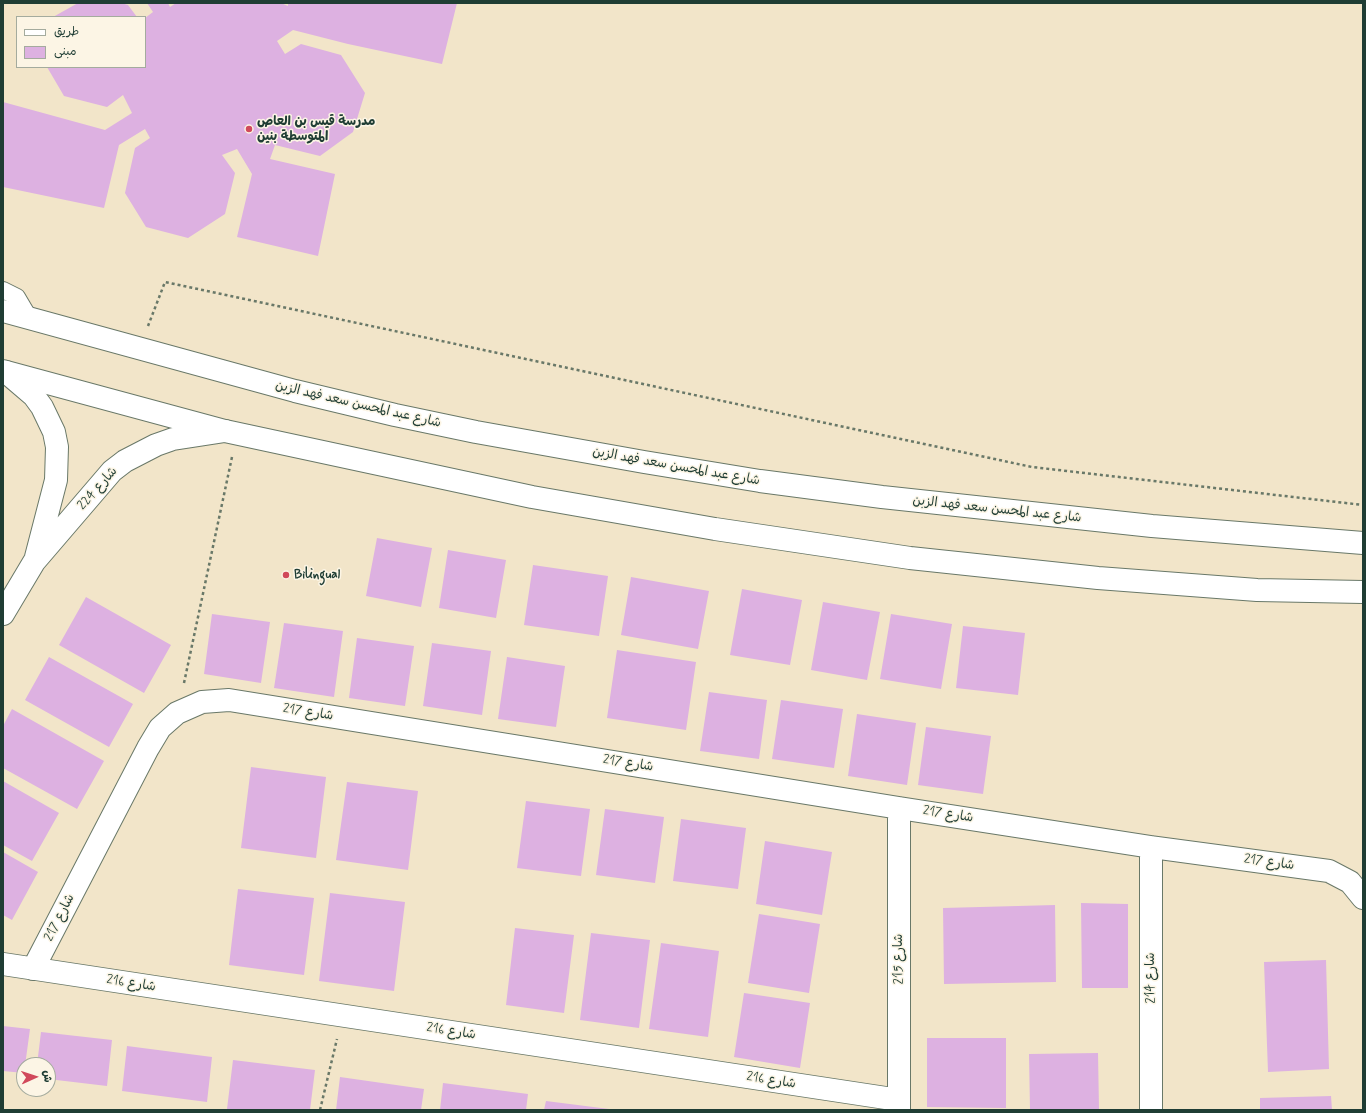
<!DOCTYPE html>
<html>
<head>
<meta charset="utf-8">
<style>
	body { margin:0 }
	#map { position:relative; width:1366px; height:1113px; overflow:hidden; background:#f2e5c9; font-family:Mynerve,"Playpen Sans Arabic",sans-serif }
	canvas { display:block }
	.frame { position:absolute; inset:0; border:4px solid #1f3d34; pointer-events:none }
	.legend { position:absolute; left:16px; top:16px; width:130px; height:52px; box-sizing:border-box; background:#fcf5e5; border:1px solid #a4ab9e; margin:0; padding:5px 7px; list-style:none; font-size:12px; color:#1f3d34 }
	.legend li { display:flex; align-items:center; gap:8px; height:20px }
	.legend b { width:20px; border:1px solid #a4ab9e }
	.north { position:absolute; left:16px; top:1057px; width:40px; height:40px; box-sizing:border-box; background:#fcf5e5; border:1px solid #a4ab9e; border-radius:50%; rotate:87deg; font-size:11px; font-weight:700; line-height:16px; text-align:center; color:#1f3d34 }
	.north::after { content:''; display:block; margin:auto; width:14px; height:18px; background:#d1495b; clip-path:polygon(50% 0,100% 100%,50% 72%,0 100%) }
</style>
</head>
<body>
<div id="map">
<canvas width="1366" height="1113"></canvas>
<div class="frame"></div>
<ul class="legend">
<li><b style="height:5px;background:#fff"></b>طريق</li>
<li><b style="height:11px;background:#ddb1e1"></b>مبنى</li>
</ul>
<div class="north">ش</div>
</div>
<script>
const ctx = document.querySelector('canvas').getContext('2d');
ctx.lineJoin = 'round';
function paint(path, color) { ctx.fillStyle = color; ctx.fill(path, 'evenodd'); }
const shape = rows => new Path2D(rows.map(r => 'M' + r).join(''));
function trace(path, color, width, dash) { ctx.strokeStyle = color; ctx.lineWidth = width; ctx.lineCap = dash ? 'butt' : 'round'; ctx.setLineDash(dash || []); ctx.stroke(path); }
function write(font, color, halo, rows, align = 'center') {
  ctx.font = font + ' Mynerve,"Playpen Sans Arabic",sans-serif'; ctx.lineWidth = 3; ctx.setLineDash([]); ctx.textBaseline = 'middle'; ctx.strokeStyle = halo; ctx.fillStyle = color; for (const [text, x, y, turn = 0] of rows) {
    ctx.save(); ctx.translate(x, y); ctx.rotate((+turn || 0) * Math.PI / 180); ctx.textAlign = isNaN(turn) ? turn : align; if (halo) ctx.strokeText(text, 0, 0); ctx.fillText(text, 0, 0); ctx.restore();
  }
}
paint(shape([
	[78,3,121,3,128,5,137,17,53,17],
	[147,3,168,3,170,7,176,3,281,3,288,6,288,3,457,3,442,64,348,44,293,30,277,41,285,54,301,44,341,55,365,93,353,132,320,156,275,145,270,159,335,174,318,256,237,237,252,174,237,149,222,155,235,173,225,214,188,238,146,227,125,193,135,148,150,138,145,129,119,145,104,208,3,187,3,102,105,130,132,113,123,95,107,107,64,96,47,67,145,67,145,18,153,12],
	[377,538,432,548,421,607,366,596],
	[448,550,506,560,496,618,439,608],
	[533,565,608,576,599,636,524,625],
	[631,577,709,591,698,649,621,635],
	[742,589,802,600,790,665,730,655],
	[86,597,171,645,144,693,59,645],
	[823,602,880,612,867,680,811,670],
	[212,614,270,622,261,683,204,674],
	[891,614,952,624,941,689,880,679],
	[284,623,343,631,334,697,274,688],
	[963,626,1025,633,1018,695,956,688],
	[357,638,414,646,405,706,349,698],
	[432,643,491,651,482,715,423,706],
	[617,650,696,662,686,730,607,718],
	[49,657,133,704,109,747,25,700],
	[507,657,565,666,556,727,498,719],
	[709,692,767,700,759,759,700,751],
	[781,700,843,709,834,768,772,759],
	[12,709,104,761,77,809,3,768,3,726],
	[857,714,916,723,907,785,848,776],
	[926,727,991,736,983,794,918,785],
	[251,767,326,777,316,858,241,848],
	[3,781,59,813,32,861,3,845],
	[347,782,418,791,408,870,336,860],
	[526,801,590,809,581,876,517,868],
	[605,809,664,817,655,883,596,875],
	[681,819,746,828,738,889,673,881],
	[765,841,832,852,822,915,756,904],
	[3,852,38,872,12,920,3,915],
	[238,889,314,898,304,975,229,965],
	[330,893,405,902,394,991,319,981],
	[1081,903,1128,904,1128,988,1082,988],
	[1055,905,1056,982,944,984,943,908],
	[759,914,820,924,809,993,748,983],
	[515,928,574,935,564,1013,506,1005],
	[591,933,650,940,639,1028,580,1020],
	[661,943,719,951,708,1037,649,1029],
	[1326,960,1329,1069,1268,1072,1264,962],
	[744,993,810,1003,800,1068,734,1057],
	[3,1026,30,1029,24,1073,3,1071],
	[41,1032,112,1040,107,1086,48,1079,48,1065,37,1065],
	[927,1038,1006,1038,1006,1108,927,1107],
	[127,1046,212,1057,207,1102,122,1091],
	[1098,1053,1099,1109,1030,1110,1029,1054],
	[233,1060,315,1070,310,1110,227,1109],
	[340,1077,424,1089,421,1110,336,1110],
	[443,1083,528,1094,526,1110,440,1110],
	[1331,1096,1332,1110,1260,1110,1260,1098],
	[546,1101,609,1109,609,1110,544,1110]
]), '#ddb1e1');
const lane = shape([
	[3,290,17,297,30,319]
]);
const street = shape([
	[6,372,34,396,42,407,54,432,57,447,56,480,36,557],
	[3,614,34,562,112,471,125,461,156,445,173,439,225,431],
	[899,808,899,1110],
	[1151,847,1151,1110],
	[3,964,899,1100],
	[33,969,148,748,160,728,177,713,202,702,229,700,899,808,1151,847,1329,871,1350,882,1363,898]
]);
const secondary = shape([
	[3,311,295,391,395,415,476,432,644,462,760,481,882,497,1152,526,1363,543],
	[3,371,225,431,532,497,715,529,910,558,1098,578,1257,590,1363,592]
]);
trace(lane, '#697868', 18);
trace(street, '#697868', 24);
trace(secondary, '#697868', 24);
trace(shape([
	[148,326,165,282,1032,467,1363,505],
	[184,683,232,457],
	[320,1110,337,1039]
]), '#697868', 2.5, [3, 3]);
trace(lane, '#fff', 16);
trace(street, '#fff', 22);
trace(secondary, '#fff', 22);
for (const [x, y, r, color] of [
	[249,129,4,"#d1495b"],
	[286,575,4,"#d1495b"]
]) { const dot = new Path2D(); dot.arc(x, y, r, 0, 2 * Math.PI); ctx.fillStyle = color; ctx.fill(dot); trace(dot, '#fcf5e5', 1.5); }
write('bold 13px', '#1f3d34', '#fcf5e5', [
	["مدرسة قيس بن العاص",257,122],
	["المتوسطة بنين",257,137],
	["Bilingual",294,575]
], 'left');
write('13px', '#1f3d34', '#fcf5e5', [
	["شارع عبد المحسن سعد فهد الزبن",358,405,13],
	["شارع عبد المحسن سعد فهد الزبن",676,467,10],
	["شارع 224",98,489,-48],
	["شارع عبد المحسن سعد فهد الزبن",997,510,6],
	["شارع 217",308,713,9],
	["شارع 217",628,764,9],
	["شارع 217",948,815,9],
	["شارع 217",1269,863,8],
	["شارع 217",60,918,-63],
	["شارع 215",899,959,-90],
	["شارع 214",1151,978,-90],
	["شارع 216",131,984,9],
	["شارع 216",451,1032,9],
	["شارع 216",771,1081,9]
]);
</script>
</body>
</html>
